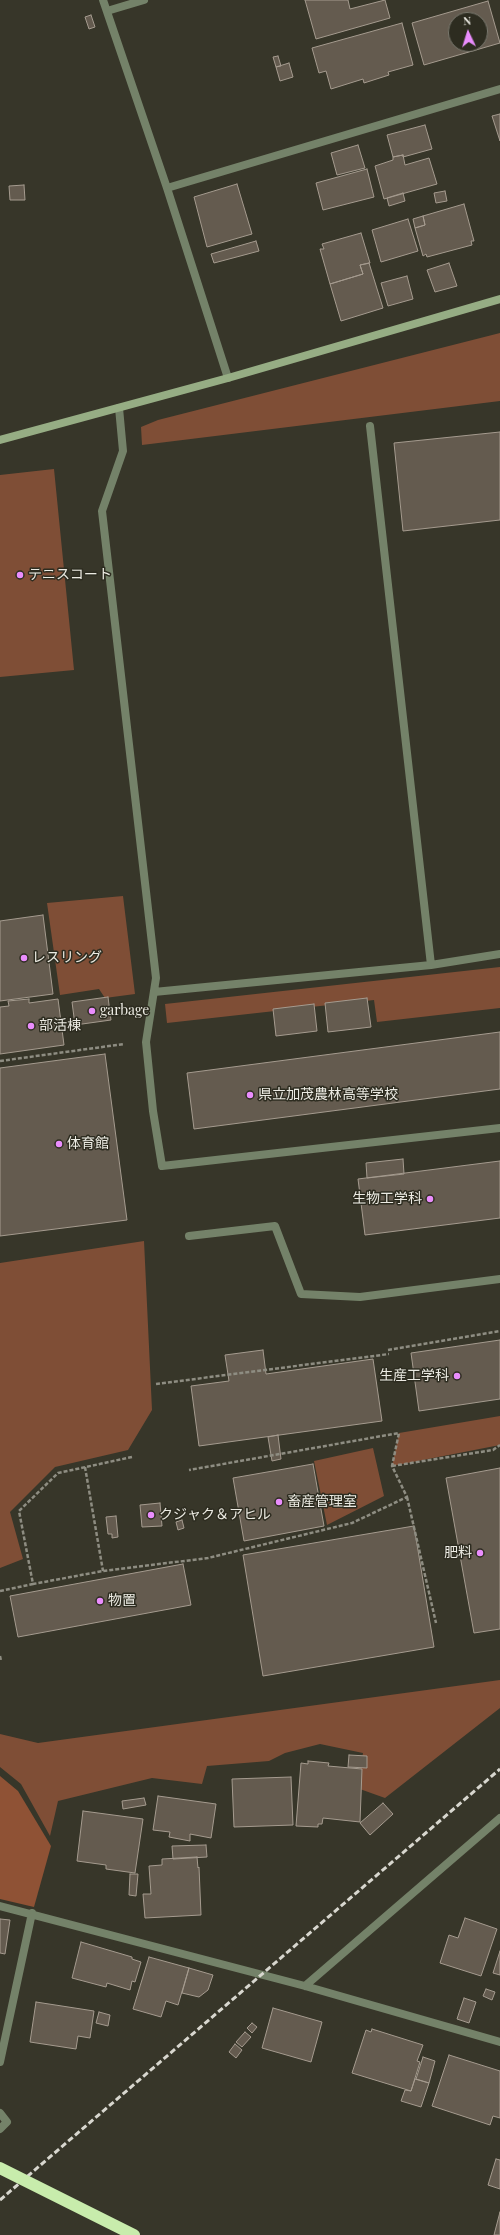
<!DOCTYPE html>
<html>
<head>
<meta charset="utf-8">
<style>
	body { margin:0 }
	#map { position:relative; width:500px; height:2235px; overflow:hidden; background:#373629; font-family:"Playfair Display",serif }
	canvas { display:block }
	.north { position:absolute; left:448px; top:12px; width:40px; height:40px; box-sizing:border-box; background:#2d2c20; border:1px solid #79786e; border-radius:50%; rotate:356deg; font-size:11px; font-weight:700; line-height:16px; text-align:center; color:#ecebe3 }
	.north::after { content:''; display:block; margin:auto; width:14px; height:18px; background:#ea8dfd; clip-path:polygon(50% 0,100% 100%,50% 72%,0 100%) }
</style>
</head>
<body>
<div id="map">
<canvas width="500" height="2235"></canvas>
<div class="north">N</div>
</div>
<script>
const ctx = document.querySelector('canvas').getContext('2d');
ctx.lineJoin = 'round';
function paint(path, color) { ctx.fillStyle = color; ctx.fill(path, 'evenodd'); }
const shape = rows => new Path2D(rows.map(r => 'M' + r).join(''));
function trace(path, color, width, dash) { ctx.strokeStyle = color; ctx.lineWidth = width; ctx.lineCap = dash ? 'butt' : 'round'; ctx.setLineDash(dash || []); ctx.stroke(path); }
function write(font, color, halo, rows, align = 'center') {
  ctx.font = font + ' "Playfair Display","Noto Sans JP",serif'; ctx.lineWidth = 3; ctx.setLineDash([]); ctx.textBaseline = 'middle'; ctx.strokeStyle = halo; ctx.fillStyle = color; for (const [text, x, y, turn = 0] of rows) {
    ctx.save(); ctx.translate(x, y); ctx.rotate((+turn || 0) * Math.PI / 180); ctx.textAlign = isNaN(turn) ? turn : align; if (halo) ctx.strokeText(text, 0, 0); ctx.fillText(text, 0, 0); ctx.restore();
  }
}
paint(shape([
	[500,333,500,401,142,445,141,427,158,420],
	[54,469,74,670,0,677,0,475],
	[123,896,135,994,105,998,99,989,60,995,47,903],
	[500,967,500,1008,377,1022,374,1000,167,1023,165,1004],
	[144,1241,152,1410,128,1450,55,1467,10,1512,23,1559,0,1568,0,1263],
	[500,1416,500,1445,392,1466,399,1433],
	[373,1448,384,1496,327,1525,314,1461],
	[500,1680,500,1708,385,1798,357,1788,363,1753,320,1744,285,1753,269,1761,207,1766,202,1784,152,1778,58,1801,50,1836,21,1784,0,1767,0,1734,38,1743]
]), '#7f4e36');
paint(shape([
	[0,1776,18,1791,51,1846,34,1907,0,1899]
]), '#8f5235');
const building = shape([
	[305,0,348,0,350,9,385,0,390,18,316,39,305,0],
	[488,1,500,43,424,65,412,23,488,1],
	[456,20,480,20,480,44,456,44,456,20],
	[91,15,95,27,89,29,85,17,91,15],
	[402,23,413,65,388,72,389,75,364,83,363,79,331,89,326,71,319,73,312,48,402,23],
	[278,56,281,66,276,67,273,57,278,56],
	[289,63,293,77,280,81,276,67,289,63],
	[500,114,500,141,492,116,500,114],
	[425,125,432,149,403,157,403,155,393,157,387,135,425,125],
	[358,145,365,168,337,175,331,153,358,145],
	[403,155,405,165,429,158,437,184,384,199,375,166,393,160,393,157,403,155],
	[367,169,374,197,323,210,316,183,367,169],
	[237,184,252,234,207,247,194,197,237,184],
	[24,185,25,200,10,200,9,186,24,185],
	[445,191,447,201,436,203,434,193,445,191],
	[403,193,405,201,389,206,387,198,403,193],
	[464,204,474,241,471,241,472,245,427,257,426,254,423,256,415,228,425,225,423,216,464,204],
	[423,216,425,225,415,228,413,219,423,216],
	[408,219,418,251,381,262,372,230,408,219],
	[361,233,370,263,360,265,363,274,330,284,320,249,324,249,322,244,361,233],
	[256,241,259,251,214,263,211,254,256,241],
	[369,263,383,308,341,321,330,284,363,274,360,265,369,263],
	[449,263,457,286,435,292,427,270,449,263],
	[407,276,413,299,388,306,381,283,407,276],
	[500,432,500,520,403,531,394,443,500,432],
	[43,915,53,994,0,1001,0,921,43,915],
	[108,997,111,1020,75,1025,72,1002,108,997],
	[367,998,371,1027,328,1032,325,1003,367,998],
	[29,999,29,1003,58,999,64,1045,0,1054,0,1007,9,1006,8,1001,29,999],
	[314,1004,317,1031,276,1036,273,1009,314,1004],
	[500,1032,500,1089,194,1129,187,1073,500,1032],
	[105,1054,127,1220,0,1236,0,1068,105,1054],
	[403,1159,404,1174,367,1178,366,1163,403,1159],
	[500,1161,500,1218,365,1235,358,1179,500,1161],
	[500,1340,500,1399,419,1411,411,1353,500,1340],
	[263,1350,266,1374,373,1359,382,1421,199,1446,191,1386,229,1381,225,1355,263,1350],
	[278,1435,281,1459,272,1461,268,1437,278,1435],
	[313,1464,324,1526,244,1541,233,1478,313,1464],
	[500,1468,500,1629,474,1633,446,1478,500,1468],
	[160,1503,162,1526,142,1527,140,1505,160,1503],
	[116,1516,118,1537,112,1538,112,1534,108,1534,106,1517,116,1516],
	[182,1520,184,1528,178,1530,176,1522,182,1520],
	[414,1526,434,1647,263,1676,243,1555,414,1526],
	[183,1564,191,1605,18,1637,10,1596,183,1564],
	[349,1755,367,1756,367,1768,348,1767,349,1755],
	[308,1761,329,1763,328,1766,362,1769,360,1822,323,1818,322,1824,318,1824,318,1827,296,1826,301,1763,308,1764,308,1761],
	[291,1777,293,1825,234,1827,232,1779,291,1777],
	[158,1796,216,1804,211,1838,190,1834,190,1841,169,1837,170,1832,153,1830,158,1796],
	[144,1798,146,1805,123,1809,122,1801,144,1798],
	[383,1803,393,1814,370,1835,360,1823,383,1803],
	[83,1811,143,1819,135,1873,106,1869,106,1865,77,1861,83,1811],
	[206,1845,207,1857,173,1859,172,1846,206,1845],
	[197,1857,198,1868,199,1867,201,1915,145,1918,143,1894,151,1894,149,1866,162,1865,162,1859,197,1857],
	[130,1874,138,1874,136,1896,129,1895,130,1874],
	[465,1918,497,1929,481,1976,440,1963,449,1935,458,1938,465,1918],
	[0,1919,10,1920,5,1954,0,1953,0,1919],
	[81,1942,132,1957,132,1959,141,1962,135,1982,132,1981,130,1990,107,1983,106,1987,72,1978,81,1942],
	[500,1951,500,1975,493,1973,500,1951],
	[149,1957,189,1968,178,2005,166,2001,161,2017,133,2009,149,1957],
	[189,1968,213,1975,208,1990,199,1997,182,1993,189,1968],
	[486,1989,495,1992,492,2000,483,1996,486,1989],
	[464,1998,476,2002,469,2023,457,2019,464,1998],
	[36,2002,94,2011,90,2038,78,2036,76,2049,30,2042,36,2002],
	[273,2008,322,2022,311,2062,262,2048,273,2008],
	[99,2012,110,2015,108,2026,96,2023,99,2012],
	[252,2023,257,2027,252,2033,247,2028,252,2023],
	[372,2029,423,2045,417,2061,420,2062,411,2091,352,2073,366,2030,371,2032,372,2029],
	[245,2032,251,2037,242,2047,236,2042,245,2032],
	[235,2044,242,2050,236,2058,229,2052,235,2044],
	[449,2055,500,2071,500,2118,493,2116,490,2125,432,2106,449,2055],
	[423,2057,435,2061,429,2083,416,2079,423,2057],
	[415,2079,429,2083,421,2107,401,2101,405,2090,411,2091,415,2079],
	[496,2159,500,2160,500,2189,488,2185,496,2159],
	[500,2212,500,2235,494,2235,500,2212]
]);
paint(building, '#645b4f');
trace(building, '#a59b8f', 1);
trace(shape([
	[0,1061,124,1044],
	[388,1350,500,1331],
	[156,1384,389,1354],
	[132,1457,58,1473,19,1511,33,1584,103,1571,208,1558,352,1523,407,1497,392,1466,399,1433,189,1470],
	[392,1466,493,1450,500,1445],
	[85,1467,103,1571],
	[407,1497,436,1623],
	[0,1591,33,1584],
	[0,1656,1,1661]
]), '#8e8d82', 2.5, [4, 2]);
trace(shape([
	[119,408,123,451,102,511,156,978,146,1042,153,1111,162,1166,500,1128],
	[370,426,431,965],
	[154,992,431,965,500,954],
	[189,1236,275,1226,301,1294,360,1297,500,1279]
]), '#748269', 8);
trace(shape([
	[103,0,167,188,228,378],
	[107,11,144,0],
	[167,188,500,89],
	[0,1906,305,1986,500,2042],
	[305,1986,500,1818],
	[0,2062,32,1913],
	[0,2113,7,2122,0,2129]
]), '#748269', 8);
trace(shape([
	[0,440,228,378,500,299]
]), '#96ad84', 8);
trace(shape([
	[0,2200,500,1769]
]), '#d8d7cf', 3, [6, 3]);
trace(shape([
	[0,2168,134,2235]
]), '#c8ecac', 12);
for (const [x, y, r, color] of [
	[20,575,4,"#ea8dfd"],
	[24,958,4,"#ea8dfd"],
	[92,1011,4,"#ea8dfd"],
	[31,1026,4,"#ea8dfd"],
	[250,1095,4,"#ea8dfd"],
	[59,1144,4,"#ea8dfd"],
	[430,1199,4,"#ea8dfd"],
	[457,1376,4,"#ea8dfd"],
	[279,1502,4,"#ea8dfd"],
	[151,1515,4,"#ea8dfd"],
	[480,1553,4,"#ea8dfd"],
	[100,1601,4,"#ea8dfd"]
]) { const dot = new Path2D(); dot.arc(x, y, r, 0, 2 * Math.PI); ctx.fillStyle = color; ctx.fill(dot); trace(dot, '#2d2c20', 1.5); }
write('14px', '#ecebe3', '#2d2c20', [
	["テニスコート",28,575],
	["レスリング",32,958],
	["garbage",100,1011],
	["部活棟",39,1026],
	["県立加茂農林高等学校",258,1095],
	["体育館",67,1144],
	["生物工学科",422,1199,"right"],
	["生産工学科",449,1376,"right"],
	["畜産管理室",287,1502],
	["クジャク＆アヒル",159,1515],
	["肥料",472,1553,"right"],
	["物置",108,1601]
], 'left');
</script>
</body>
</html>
